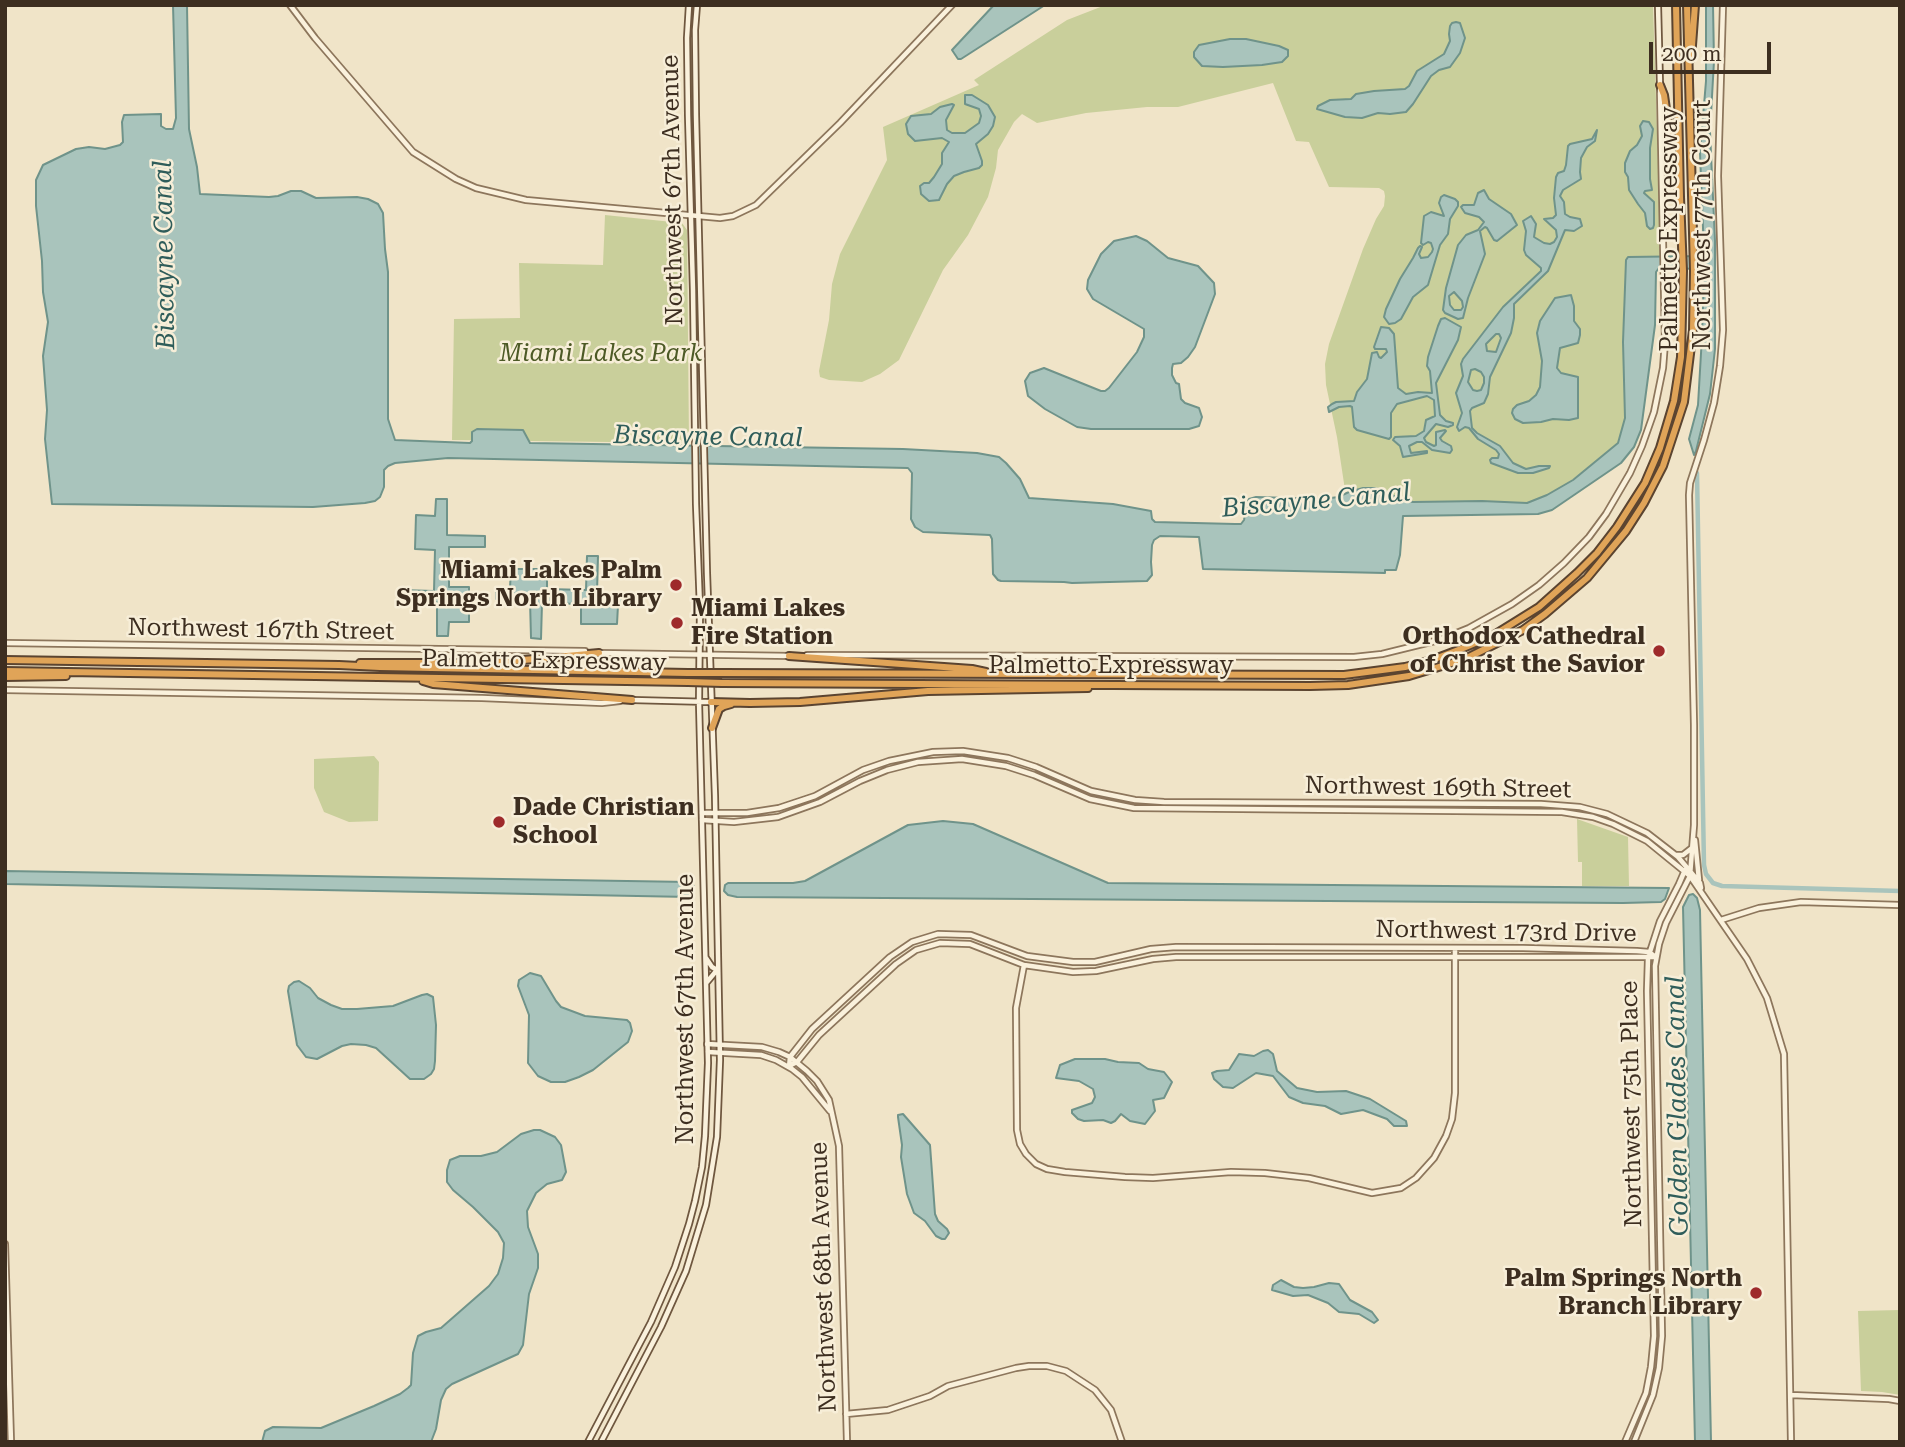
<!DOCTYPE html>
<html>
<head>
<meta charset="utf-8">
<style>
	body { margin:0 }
	#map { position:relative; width:1905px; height:1447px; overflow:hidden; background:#f0e4c8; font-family:"Roboto Serif",serif }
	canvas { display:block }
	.frame { position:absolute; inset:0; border:7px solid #3d2e20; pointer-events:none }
	.scale { position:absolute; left:1649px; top:42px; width:122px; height:32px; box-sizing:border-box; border:4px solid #3d2e20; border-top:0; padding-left:9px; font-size:21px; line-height:24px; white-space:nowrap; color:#3d2e20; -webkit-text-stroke:5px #f7eed8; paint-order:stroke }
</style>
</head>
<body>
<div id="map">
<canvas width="1905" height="1447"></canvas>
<div class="frame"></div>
<div class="scale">200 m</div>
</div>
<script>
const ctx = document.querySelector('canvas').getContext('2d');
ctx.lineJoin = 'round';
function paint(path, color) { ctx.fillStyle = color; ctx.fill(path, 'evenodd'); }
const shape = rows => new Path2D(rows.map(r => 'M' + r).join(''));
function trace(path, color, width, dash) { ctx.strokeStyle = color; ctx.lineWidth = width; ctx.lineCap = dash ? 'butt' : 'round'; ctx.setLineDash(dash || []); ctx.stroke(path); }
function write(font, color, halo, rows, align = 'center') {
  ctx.font = font + ' "Roboto Serif",serif'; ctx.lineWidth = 5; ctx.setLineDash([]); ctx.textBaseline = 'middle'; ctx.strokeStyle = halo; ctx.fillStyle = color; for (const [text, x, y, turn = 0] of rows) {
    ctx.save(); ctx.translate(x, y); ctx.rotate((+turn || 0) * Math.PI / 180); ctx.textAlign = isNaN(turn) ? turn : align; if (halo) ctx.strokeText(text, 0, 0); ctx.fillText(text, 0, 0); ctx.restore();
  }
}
paint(shape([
	[1111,5,1653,5,1661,258,1628,260,1627,417,1618,445,1552,495,1527,504,1396,501,1351,495,1345,490,1337,437,1326,385,1325,364,1329,344,1363,249,1376,219,1384,206,1385,196,1384,191,1379,188,1329,187,1309,142,1296,141,1273,83,1178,107,1147,107,1086,113,1037,123,1022,114,1014,122,998,150,996,168,988,197,968,235,943,270,899,360,880,374,862,382,829,380,820,377,819,371,829,320,832,284,840,254,887,160,883,127,979,85,974,80,1067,20,1103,6],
	[605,215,682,223,687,230,689,443,452,440,454,319,520,318,519,263,603,265],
	[374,756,379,762,378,821,349,822,324,812,314,788,314,759],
	[1577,819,1628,837,1629,886,1582,886,1582,862,1578,862],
	[1900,1310,1900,1395,1882,1392,1861,1391,1858,1311]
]), '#c9cf9b');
const water = shape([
	[173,5,187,5,189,129,197,167,200,194,269,197,278,196,291,191,301,191,316,198,357,197,368,199,378,204,383,213,385,249,388,272,388,419,395,440,470,443,472,441,472,432,477,429,523,430,530,443,903,449,977,453,999,457,1006,463,1020,479,1029,498,1113,504,1151,511,1152,519,1155,522,1235,524,1241,524,1244,520,1247,503,1249,499,1256,497,1324,499,1338,497,1349,492,1363,488,1374,488,1382,490,1402,500,1413,502,1482,501,1527,503,1547,495,1573,480,1618,443,1625,418,1623,342,1626,260,1628,257,1702,256,1704,253,1700,153,1706,81,1706,5,1713,5,1714,61,1710,132,1715,241,1715,349,1710,394,1696,451,1694,455,1689,439,1698,405,1702,336,1704,272,1702,269,1659,268,1656,272,1655,325,1641,430,1634,447,1621,463,1552,510,1538,514,1403,516,1400,555,1396,570,1385,570,1385,573,1203,569,1199,537,1160,536,1154,540,1152,545,1151,562,1152,575,1147,581,1072,583,1064,582,1001,581,998,580,993,574,992,539,990,535,923,532,915,527,911,519,912,473,908,468,448,458,395,463,388,466,384,470,384,487,380,497,375,501,365,503,313,507,52,504,45,439,47,410,43,356,48,322,43,292,42,261,36,206,36,180,43,165,76,149,89,147,105,149,120,145,123,142,122,122,124,115,161,114,161,126,166,129,173,129,176,118,173,5],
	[994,5,1045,5,961,59,958,59,952,50,994,5],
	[1456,22,1460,23,1465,38,1460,53,1450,67,1439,70,1431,76,1413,104,1406,112,1390,114,1378,113,1362,118,1345,117,1317,109,1318,106,1330,100,1351,99,1356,94,1374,91,1405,89,1409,86,1417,71,1444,54,1450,41,1449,34,1450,26,1452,23,1456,22],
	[1230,39,1246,39,1279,46,1288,50,1288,56,1282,62,1262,65,1223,67,1202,66,1194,57,1194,52,1199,45,1230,39],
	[965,95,972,95,988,105,995,117,993,126,988,134,976,144,982,161,982,165,979,168,964,172,954,176,947,184,939,200,929,201,921,194,920,186,924,183,929,183,934,177,942,164,942,153,949,142,942,138,915,141,908,134,906,124,911,116,931,114,940,107,952,104,954,105,946,120,947,130,952,133,965,133,979,123,981,116,979,109,965,104,965,95],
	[1643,121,1649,122,1653,129,1650,148,1650,179,1652,190,1645,191,1644,193,1654,202,1654,225,1653,228,1650,229,1647,226,1645,213,1638,204,1629,190,1628,177,1625,172,1625,163,1630,151,1637,145,1642,136,1640,126,1643,121],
	[1597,130,1595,141,1587,147,1581,158,1580,172,1581,179,1563,190,1560,196,1564,202,1565,214,1570,217,1580,219,1582,226,1574,231,1565,230,1548,271,1514,304,1514,318,1511,333,1490,377,1488,394,1484,403,1472,408,1470,411,1472,428,1477,433,1500,446,1513,463,1526,469,1539,466,1550,466,1549,468,1533,473,1518,473,1491,463,1490,460,1492,458,1498,458,1499,454,1496,450,1478,439,1469,428,1465,427,1459,431,1457,427,1462,413,1456,393,1463,376,1461,364,1463,359,1503,307,1541,271,1541,268,1526,255,1524,250,1526,231,1523,221,1531,216,1536,224,1534,237,1544,243,1550,244,1554,242,1557,237,1556,230,1544,219,1553,218,1556,215,1554,198,1556,177,1558,173,1564,171,1566,165,1568,146,1570,144,1592,139,1597,130],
	[1496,334,1499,334,1501,338,1496,352,1487,351,1486,344,1496,334],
	[1475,369,1481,372,1484,377,1484,383,1481,390,1477,391,1473,390,1468,382,1471,370,1475,369],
	[1484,190,1489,199,1511,214,1517,225,1497,241,1494,240,1487,228,1485,227,1480,231,1485,254,1468,298,1463,318,1458,319,1445,313,1443,310,1446,288,1458,245,1466,235,1478,230,1484,222,1479,217,1465,213,1461,207,1463,205,1474,205,1478,193,1484,190],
	[1454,292,1462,301,1463,307,1461,310,1454,310,1450,305,1449,296,1454,292],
	[1444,195,1455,199,1458,202,1458,206,1450,219,1448,234,1440,245,1428,285,1413,297,1401,319,1395,323,1389,324,1384,317,1386,309,1400,279,1413,258,1418,248,1420,246,1422,247,1419,254,1421,258,1428,257,1432,252,1433,249,1431,243,1428,242,1423,245,1421,243,1424,216,1431,212,1444,216,1439,203,1441,197,1444,195],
	[1136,236,1147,241,1168,258,1198,266,1214,283,1215,294,1195,347,1188,357,1181,363,1173,364,1172,368,1172,375,1176,383,1179,384,1181,399,1185,403,1199,408,1202,417,1199,426,1189,429,1091,429,1077,427,1045,409,1028,396,1025,381,1030,373,1044,368,1101,391,1105,391,1109,388,1137,352,1144,337,1144,329,1093,299,1087,289,1088,280,1101,254,1114,241,1136,236],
	[1571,295,1574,306,1574,321,1580,329,1580,335,1578,343,1560,348,1557,368,1561,373,1578,377,1578,418,1569,420,1553,419,1541,422,1523,423,1515,419,1512,413,1513,409,1517,405,1529,401,1536,395,1540,387,1542,361,1537,333,1540,321,1555,298,1571,295],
	[1445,318,1461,327,1458,340,1436,383,1440,415,1446,421,1453,423,1453,425,1448,427,1436,424,1424,438,1426,442,1434,446,1436,445,1436,432,1445,430,1446,431,1440,438,1442,441,1451,446,1452,450,1450,453,1432,450,1422,442,1417,442,1409,446,1411,453,1427,451,1427,453,1403,457,1400,446,1393,440,1395,437,1416,436,1424,431,1426,420,1435,416,1434,400,1427,396,1397,404,1391,413,1391,437,1389,439,1357,430,1354,427,1352,407,1350,406,1339,407,1329,412,1328,407,1332,404,1336,402,1354,401,1357,392,1367,379,1372,353,1377,352,1379,357,1381,358,1387,352,1386,349,1375,349,1374,347,1381,327,1389,328,1394,334,1398,388,1406,394,1418,392,1432,393,1430,371,1427,366,1428,357,1438,326,1441,319,1445,318],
	[436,499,447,499,447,535,485,536,485,547,449,547,449,587,469,587,469,622,449,622,448,636,437,636,437,602,399,601,399,590,434,591,435,550,415,549,416,515,435,516,436,499],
	[587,556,598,556,597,593,631,594,631,605,618,605,617,624,581,624,581,604,542,603,541,639,531,638,530,600,496,599,496,588,510,588,511,569,547,569,547,589,586,590,587,556],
	[943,821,973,824,1108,883,1669,888,1665,899,1661,902,1623,903,737,897,728,895,724,891,725,885,728,883,793,883,805,881,908,825,943,821],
	[5,871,689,882,694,886,694,892,690,897,5,884,5,871],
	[1693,894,1697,898,1700,910,1711,1442,1695,1442,1683,907,1689,895,1693,894],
	[530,973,541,976,556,1001,561,1007,585,1016,627,1020,630,1023,632,1031,628,1042,593,1070,579,1077,565,1082,551,1082,538,1076,528,1063,529,1015,518,986,519,980,530,973],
	[299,981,310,988,318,998,331,1005,342,1009,357,1009,393,1006,422,995,427,994,433,997,436,1025,435,1061,434,1069,431,1074,424,1079,410,1079,376,1048,366,1045,351,1044,342,1046,317,1059,306,1057,297,1045,288,991,289,986,294,982,299,981],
	[1268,1050,1273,1054,1277,1071,1297,1088,1317,1092,1346,1091,1370,1099,1406,1121,1407,1126,1394,1126,1387,1119,1363,1110,1341,1114,1325,1106,1303,1103,1289,1097,1273,1076,1256,1073,1233,1088,1223,1087,1214,1079,1212,1073,1217,1071,1229,1070,1239,1054,1254,1056,1263,1051,1268,1050],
	[1075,1059,1105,1059,1118,1062,1139,1063,1148,1069,1164,1072,1172,1082,1164,1098,1153,1100,1155,1111,1145,1124,1130,1121,1121,1114,1115,1121,1111,1123,1103,1120,1084,1121,1078,1119,1072,1113,1072,1110,1092,1103,1095,1097,1093,1089,1079,1081,1056,1078,1060,1065,1075,1059],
	[903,1114,930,1145,935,1214,938,1221,947,1229,949,1233,945,1239,942,1239,936,1236,925,1221,914,1213,907,1194,901,1157,902,1145,898,1117,898,1115,903,1114],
	[534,1130,540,1130,555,1137,561,1145,566,1172,562,1180,547,1184,536,1193,527,1211,528,1227,538,1254,538,1268,529,1294,523,1345,518,1354,452,1384,446,1389,441,1400,436,1429,431,1442,262,1442,265,1431,273,1427,321,1428,374,1406,400,1394,408,1388,411,1385,413,1353,418,1336,426,1332,441,1328,489,1286,498,1274,503,1258,504,1243,498,1232,473,1207,453,1190,447,1182,447,1170,450,1160,460,1156,481,1156,497,1152,521,1134,534,1130],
	[1281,1280,1294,1287,1303,1288,1314,1287,1329,1283,1339,1284,1350,1300,1372,1312,1378,1320,1374,1323,1359,1314,1339,1312,1328,1303,1308,1295,1293,1296,1272,1290,1273,1285,1281,1280]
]);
paint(water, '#a9c4bc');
trace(water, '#6f938a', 2);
trace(shape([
	[1697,473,1704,865,1706,874,1713,883,1722,886,1900,891]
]), '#a9c4bc', 4.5);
const tertiary = shape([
	[290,5,315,38,413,152,456,179,476,188,526,200,720,218,733,216,756,205,840,123,952,5],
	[5,643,585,651],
	[598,653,792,656],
	[807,655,1354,657,1382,654,1439,640,1469,628,1512,604,1539,585,1564,563,1589,537,1606,514,1630,473,1642,446,1654,412,1663,368,1665,342,1660,90],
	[5,690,482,698,602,703,620,701],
	[702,813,747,813,779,808,815,796,863,770,889,761,933,752,963,751,1008,758,1036,767,1091,791,1135,800,1164,802,1541,804,1580,807,1607,814,1647,833,1678,857,1700,883,1701,888],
	[702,820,734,822,778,817,820,802,860,781,887,770,918,762,962,759,1006,766,1034,775,1090,799,1134,808,1562,812,1593,817,1613,824,1647,841,1690,876,1747,959,1767,998,1784,1054,1791,1442],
	[1695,840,1699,880],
	[1676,855,1683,855,1692,848],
	[1721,920,1759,908,1801,902,1900,905],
	[1024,965,1016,1008,1017,1130,1020,1144,1026,1154,1036,1164,1047,1169,1065,1172,1125,1177,1153,1178,1231,1172,1265,1173,1309,1178,1372,1193,1401,1188,1416,1178,1434,1158,1446,1136,1452,1119,1455,1093,1455,948],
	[707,1044,762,1047,779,1052,790,1057,807,1071,817,1081,829,1100,839,1146,847,1442],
	[708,1052,761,1055,776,1060,792,1069,802,1077,830,1111],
	[789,1066,797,1062,819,1035,896,964,916,950,940,943,970,944,1024,965,1073,972,1096,971,1153,959,1176,957,1655,957],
	[789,1067,790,1057,812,1029,890,957,912,942,938,934,971,935,1027,956,1073,962,1095,962,1151,949,1176,947,1523,948,1637,951,1649,952,1656,957],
	[5,1244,11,1442],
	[1791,1395,1889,1399,1900,1401],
	[846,1414,888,1410,930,1396,948,1386,1016,1368,1029,1366,1047,1366,1066,1371,1095,1390,1111,1410,1122,1442],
	[1625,1442,1646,1393,1651,1367,1654,1336,1647,991,1648,958,1660,921,1679,884,1685,870],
	[1634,1442,1653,1395,1659,1368,1662,1336,1655,966,1659,944,1666,923,1690,876,1694,825,1694,725,1689,495,1690,483,1704,440,1714,403,1720,366,1723,330,1718,176,1723,5]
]);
const secondary = shape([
	[1658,5,1660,85],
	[632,700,711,702],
	[706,958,712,967,717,970,707,982],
	[588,1442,651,1322,675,1267,689,1224,695,1201,702,1167,705,1136,708,1063,699,702,700,608,696,504,693,290,688,115,687,38,689,5],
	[601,1442,661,1327,686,1271,706,1205,717,1137,720,1060,715,796,707,573,696,115,695,30,697,5]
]);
const motorway = shape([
	[1691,59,1695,5],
	[1660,85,1664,95,1677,186],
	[789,656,972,669,986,672],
	[5,660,339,665,380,667,688,673],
	[360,663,491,663,599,653],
	[5,671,688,682],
	[721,673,1344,675,1405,667,1432,660,1461,649,1494,635,1539,607,1577,573,1597,553,1617,527,1645,483,1660,448,1674,401,1681,357,1683,271,1680,197,1676,5],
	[5,677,66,676],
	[423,681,433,684,632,700],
	[722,683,1310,686,1348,685,1409,676,1465,659,1523,630,1545,614,1587,578,1626,531,1644,503,1663,466,1684,402,1693,330,1694,271,1687,5],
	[711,702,750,703,800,702,928,691,1088,688],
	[712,728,719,709,724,706,731,704]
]);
trace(tertiary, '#8d765c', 8);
trace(secondary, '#6f573f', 8);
trace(motorway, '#5b4430', 10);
trace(tertiary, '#faf1dc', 4.5);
trace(secondary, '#faf1dc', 4.5);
trace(motorway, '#e0a458', 6);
const motorwayBridge = shape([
	[688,673,721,673],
	[688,682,722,683]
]);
trace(motorwayBridge, '#5b4430', 10, []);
trace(motorwayBridge, '#e0a458', 6);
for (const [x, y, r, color] of [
	[676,585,7,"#9e2a2b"],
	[677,623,7,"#9e2a2b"],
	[1659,651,7,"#9e2a2b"],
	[499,822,7,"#9e2a2b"],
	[1756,1293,7,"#9e2a2b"]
]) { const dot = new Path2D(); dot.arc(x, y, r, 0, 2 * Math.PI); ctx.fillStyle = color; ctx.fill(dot); trace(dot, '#f7eed8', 2.5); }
write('24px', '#3d2e20', '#f7eed8', [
	["Northwest 67th Avenue",673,190,-91],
	["Northwest 77th Court",1703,225,-90],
	["Palmetto Expressway",1670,229,-90],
	["Northwest 167th Street",261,630,1],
	["Palmetto Expressway",544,661,1],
	["Palmetto Expressway",1111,666],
	["Northwest 169th Street",1438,788,1],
	["Northwest 173rd Drive",1506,932,1],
	["Northwest 67th Avenue",686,1009,-90],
	["Northwest 75th Place",1632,1104,-91],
	["Northwest 68th Avenue",824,1277,-92]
]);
write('italic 24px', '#4d5a26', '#f7eed8', [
	["Miami Lakes Park",601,354]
]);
write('bold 24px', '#3d2e20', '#f7eed8', [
	["Miami Lakes Palm",662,571],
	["Springs North Library",662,599],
	["Miami Lakes",691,609,"left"],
	["Fire Station",691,637,"left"],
	["Orthodox Cathedral",1645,637],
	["of Christ the Savior",1645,665],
	["Dade Christian",513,808,"left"],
	["School",513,836,"left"],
	["Palm Springs North",1742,1279],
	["Branch Library",1742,1307]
], 'right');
write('italic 26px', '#2f5d5a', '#f7eed8', [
	["Biscayne Canal",165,255,-91],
	["Biscayne Canal",708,437,1],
	["Biscayne Canal",1316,501,-5],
	["Golden Glades Canal",1678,1106,-91]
]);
</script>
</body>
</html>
